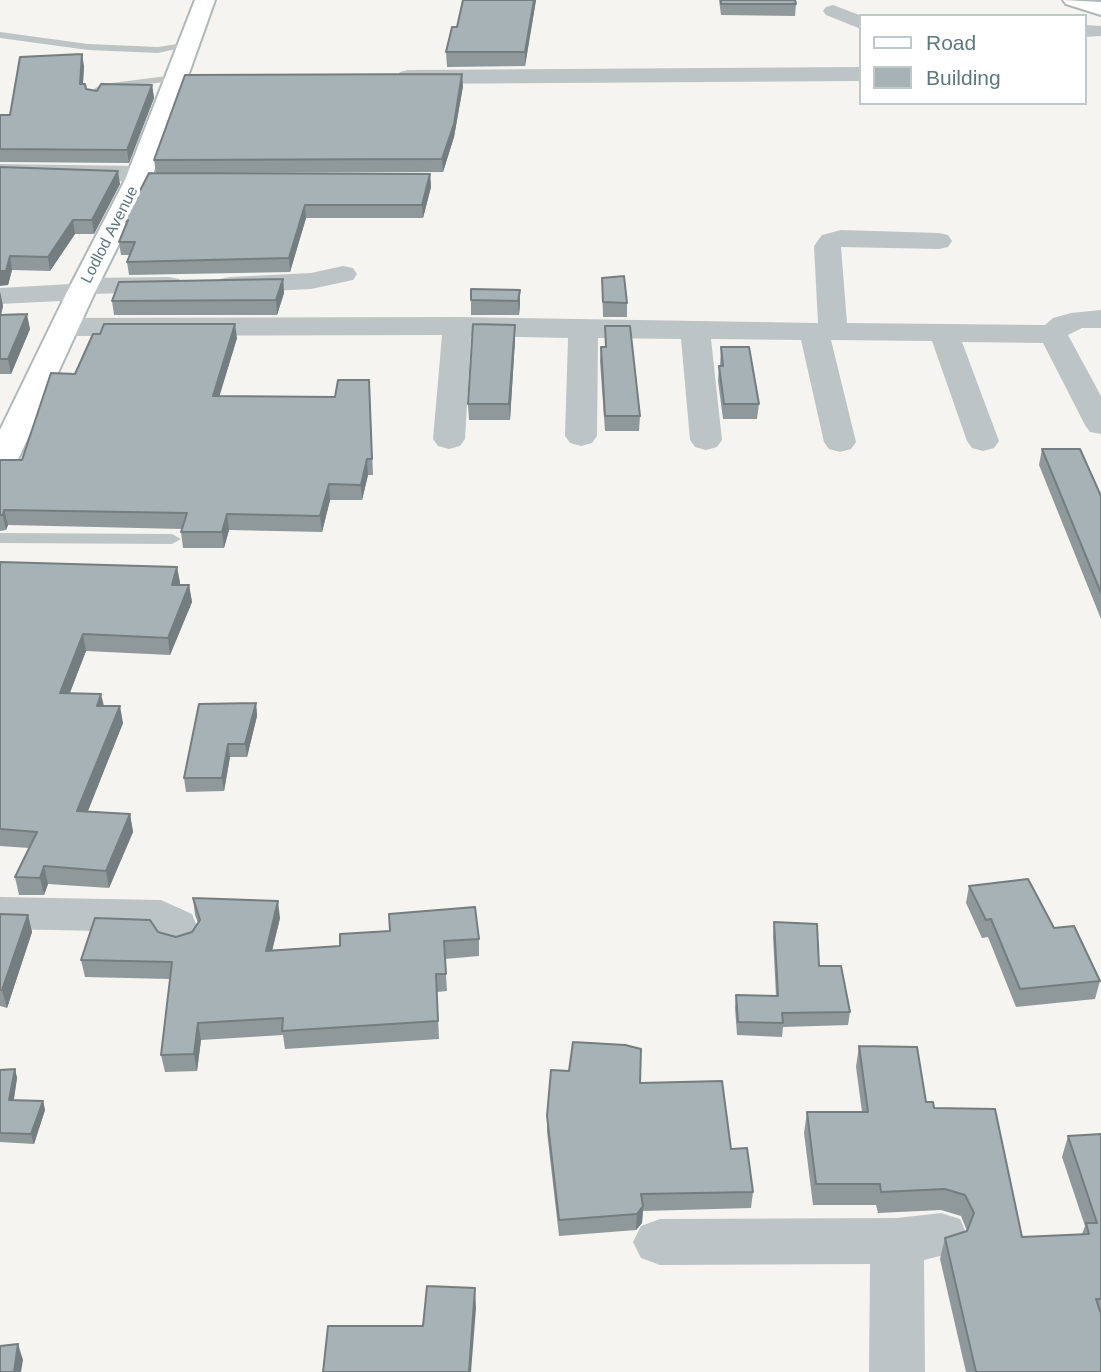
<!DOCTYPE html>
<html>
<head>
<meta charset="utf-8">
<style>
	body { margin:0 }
	#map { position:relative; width:1101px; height:1372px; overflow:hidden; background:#f5f4f0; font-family:Helvetica,sans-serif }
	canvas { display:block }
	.legend { position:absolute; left:859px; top:14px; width:228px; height:91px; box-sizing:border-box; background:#fff; border:2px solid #bfc9cb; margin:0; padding:9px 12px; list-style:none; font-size:21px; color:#5e787e }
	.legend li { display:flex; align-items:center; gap:14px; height:35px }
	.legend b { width:35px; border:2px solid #bfc9cb }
</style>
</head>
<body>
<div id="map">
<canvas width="1101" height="1372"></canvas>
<ul class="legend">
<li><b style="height:9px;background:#fff"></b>Road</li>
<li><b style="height:19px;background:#a6b2b5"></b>Building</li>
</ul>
</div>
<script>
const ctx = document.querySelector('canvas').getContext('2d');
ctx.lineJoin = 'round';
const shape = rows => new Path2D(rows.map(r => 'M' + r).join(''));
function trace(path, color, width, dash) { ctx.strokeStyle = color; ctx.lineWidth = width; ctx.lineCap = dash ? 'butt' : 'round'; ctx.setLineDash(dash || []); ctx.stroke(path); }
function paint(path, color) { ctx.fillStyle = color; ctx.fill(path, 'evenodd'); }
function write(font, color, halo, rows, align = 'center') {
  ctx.font = font + ' Helvetica,sans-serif'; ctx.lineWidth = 7; ctx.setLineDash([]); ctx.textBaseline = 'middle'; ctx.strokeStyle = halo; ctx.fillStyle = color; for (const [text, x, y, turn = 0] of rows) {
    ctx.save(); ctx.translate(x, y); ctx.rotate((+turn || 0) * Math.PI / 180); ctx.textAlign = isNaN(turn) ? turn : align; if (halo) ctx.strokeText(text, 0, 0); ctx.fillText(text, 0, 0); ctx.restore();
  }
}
const secondary = shape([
	[195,0,215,0,151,180,95,292,16,464,12,471,0,474,0,430,67,292,125,180,195,0]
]);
const highway = shape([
	[1063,0,1101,2,1101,15,1066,4,1063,0]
]);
trace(secondary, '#afb8bb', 4);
trace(highway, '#b0b7b8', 4);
paint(shape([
	[0,32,88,44,158,47,190,42,195,45,158,53,88,50,0,38,0,32],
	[175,75,181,78,179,80,110,89,94,101,88,98,95,88,104,84,175,75],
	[0,533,172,534,181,539,172,544,0,543,0,533]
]), '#bdc4c6');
paint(shape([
	[833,5,862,16,861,29,826,15,823,11,826,7,833,5],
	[1085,25,1101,26,1101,36,1085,37,1085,25],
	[861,67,861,81,408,84,400,82,397,77,400,72,408,70,861,67],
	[0,164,140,166,149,169,153,174,149,179,140,182,0,178,0,164],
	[841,230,939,233,948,235,952,241,948,247,939,249,841,247,847,323,1045,325,1053,318,1071,313,1101,310,1101,328,1082,328,1068,335,1101,396,1101,434,1090,432,1085,425,1043,343,962,342,999,441,994,448,983,451,972,448,967,441,932,341,831,340,856,442,851,449,840,452,829,449,824,442,801,340,711,339,722,440,717,447,706,450,695,447,690,440,681,339,598,338,597,436,592,443,581,446,570,443,565,436,568,338,471,336,465,439,460,446,449,449,438,446,433,439,442,335,66,336,56,333,51,327,56,321,66,318,457,317,818,323,814,246,822,235,841,230],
	[343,266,353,268,357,274,353,280,311,289,230,293,220,291,216,285,220,279,230,277,311,273,343,266],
	[169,277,179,279,183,285,179,291,93,294,91,298,81,300,0,304,0,288,71,284,74,280,84,278,169,277],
	[0,897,161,900,192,914,201,936,194,947,178,952,162,947,153,932,0,929,0,897],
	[941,1213,960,1219,967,1235,960,1251,924,1260,925,1372,869,1372,870,1264,660,1265,641,1258,633,1242,641,1226,660,1219,897,1218,941,1213]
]), '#bdc4c6');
paint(secondary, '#fff');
paint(highway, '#fff');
paint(shape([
	[463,0,536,0,525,66,447,67,446,52,457,27],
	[719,0,795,0,796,4,795,16,721,15],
	[84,66,83,84,86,89,97,91,152,85,154,98,129,163,0,162,0,115,10,115],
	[463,86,454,137,443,172,206,173,430,174,431,187,423,218,306,218,290,272,129,275,127,262,129,255,121,255,119,242,126,225,125,220,156,173,154,160],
	[0,167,120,184,94,234,75,234,50,271,12,270,8,285],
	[602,278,627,303,627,317,603,317],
	[283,279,284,293,277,315,114,315,112,301],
	[520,290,520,304,519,315,471,315,471,300],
	[0,292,3,306,1,315,30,329,11,374,0,374],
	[605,326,640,416,639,431,605,431,600,361,601,347,605,347],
	[237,338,219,396,335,397,369,380,373,475,368,475,362,500,330,500,322,532,229,530,224,548,183,548,181,532,182,529,8,525,6,530,0,531,0,460,22,460,75,374],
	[515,340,510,420,469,420,468,404],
	[721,347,759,404,757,419,723,419,718,381,719,366,720,366],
	[1042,449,1101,496,1101,619,1039,465],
	[0,562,177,567,180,583,179,585,189,585,192,602,170,655,86,651,70,693,104,706,123,723,88,811,130,814,133,832,109,888,48,884,44,895,19,895,15,877,29,848,0,846],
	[256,703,257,716,247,757,230,757,224,791,186,792,184,778],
	[969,886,1054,928,1100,981,1095,999,1016,1007,988,937,982,938,966,903],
	[193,898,280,918,272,950,479,939,479,956,445,959,447,991,437,992,439,1039,285,1049,283,1035,201,1040,197,1071,165,1072,161,1055,170,979,85,977,81,960,158,932,176,937,192,932,198,923,195,915],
	[0,914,28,915,32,932,7,1008,0,1006],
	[774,922,819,966,850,1012,848,1025,783,1027,782,1037,737,1035,735,1008,736,995,776,996,773,936],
	[859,1046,934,1108,1022,1237,1082,1234,1085,1226,1062,1157,1068,1136,1101,1134,1101,1372,966,1372,940,1259,945,1238,967,1231,961,1216,941,1210,878,1213,876,1205,813,1205,804,1133,807,1112,862,1112,856,1067],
	[15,1069,17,1078,14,1100,43,1101,45,1110,34,1144,0,1142,0,1070],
	[569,1071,640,1083,731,1149,753,1192,751,1208,643,1211,642,1223,636,1230,559,1236,547,1132,547,1116]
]), '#8f999c');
paint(shape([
	[534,0,536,0,525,66,525,52],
	[82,54,84,66,82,96,80,84],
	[462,74,463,86,454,137,443,172,442,159],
	[152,85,154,98,129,163,127,150],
	[118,171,120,184,94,234,92,220],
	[430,174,431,187,423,218,422,205],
	[305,205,306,218,290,272,289,258],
	[73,220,75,234,50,271,48,257],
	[10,256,12,270,8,285,0,286,0,271],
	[283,279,284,293,277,315,276,300],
	[520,290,520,304,519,315,518,301],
	[0,292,3,306,0,319],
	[27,314,30,329,11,374,8,359],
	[235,324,237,338,215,411,213,396],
	[515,325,515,340,510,420,509,404],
	[367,459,368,475,362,500,361,485],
	[329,484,330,500,322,532,320,516],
	[4,510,8,525,6,530,3,515],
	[227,514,229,530,224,548,222,532],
	[177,567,180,583,175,602,172,585],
	[189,585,192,602,170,655,168,638],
	[83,634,86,651,63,710,60,693],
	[101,694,105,710,97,706],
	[256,703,257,716,247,757,245,744],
	[120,706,123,723,81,828,77,811],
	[228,744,230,757,224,791,222,778],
	[130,814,133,832,109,888,106,871],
	[44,866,48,884,44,895,40,878],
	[278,901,280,918,268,968,266,951],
	[28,915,32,932,7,1008,2,990],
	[198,1023,201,1040,197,1071,194,1054],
	[15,1069,17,1078,12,1109,9,1100],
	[43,1101,45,1110,34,1144,31,1134],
	[643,1206,642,1223,636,1230,637,1214],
	[475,1288,476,1308,471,1372,469,1372],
	[18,1344,23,1360,21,1372,14,1372]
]), '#747d7f');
const building = shape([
	[463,0,534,0,525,52,446,52,452,27,457,27,463,0],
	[721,0,795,0,796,4,721,4,721,0],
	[82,54,80,84,85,84,86,89,97,91,101,84,152,85,127,150,0,149,0,115,10,115,20,57,82,54],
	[462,74,454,124,442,159,154,160,185,75,462,74],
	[0,167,118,171,92,220,73,220,48,257,10,256,6,271,0,271,0,167],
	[149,173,430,174,422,205,305,205,289,258,127,262,135,242,119,242,128,220,125,220,149,173],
	[624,276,627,303,603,302,602,278,624,276],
	[283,279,276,300,112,301,119,282,283,279],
	[471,289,520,290,518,301,471,300,471,289],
	[27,314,8,359,0,359,0,315,27,314],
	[104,324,235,324,213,396,335,397,338,380,369,380,372,459,367,459,361,485,329,484,320,516,227,514,222,532,181,532,187,513,4,510,3,515,0,515,0,460,22,460,51,373,75,374,93,334,100,334,104,324],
	[473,324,515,325,509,404,468,404,473,324],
	[605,326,630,326,640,416,605,416,601,347,606,347,605,326],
	[721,347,749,347,759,404,724,404,719,366,723,366,721,347],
	[1042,449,1080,449,1101,496,1101,593,1042,449],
	[0,562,177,567,172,585,189,585,168,638,83,634,60,693,101,694,97,706,120,706,77,811,130,814,106,871,44,866,40,878,15,877,37,832,0,829,0,562],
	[256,703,245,744,228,744,222,778,184,778,199,704,256,703],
	[1028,879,1054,928,1074,926,1100,981,1020,989,991,919,986,920,969,886,1028,879],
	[193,898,278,901,266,951,340,946,340,934,390,931,389,914,475,907,479,939,444,941,446,974,436,974,438,1021,282,1031,283,1018,198,1023,194,1054,161,1055,172,962,81,960,95,918,150,920,158,932,176,937,192,932,200,920,193,898],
	[0,914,28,915,2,990,0,990,0,914],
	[774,922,817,924,819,966,841,966,850,1012,782,1013,783,1023,738,1022,736,995,778,996,774,922],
	[573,1042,625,1045,641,1049,640,1083,722,1081,731,1149,747,1148,753,1192,641,1194,643,1206,637,1214,559,1220,547,1116,551,1070,569,1071,573,1042],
	[859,1046,917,1047,926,1102,933,1102,934,1108,995,1109,1022,1237,1089,1234,1086,1223,1097,1223,1068,1136,1101,1134,1101,1299,1096,1299,1101,1314,1101,1372,976,1372,945,1238,967,1231,974,1213,965,1195,945,1189,881,1192,880,1184,816,1184,807,1112,868,1112,859,1046],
	[15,1069,9,1100,43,1101,31,1134,0,1133,0,1070,15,1069],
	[427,1286,475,1288,469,1372,323,1372,328,1326,423,1326,427,1286],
	[18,1344,14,1372,0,1372,0,1346,18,1344]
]);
paint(building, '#a6b2b5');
trace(building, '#747d7f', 2);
write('16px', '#5e787e', '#fff', [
	["Lodlod Avenue",110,235,-63]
]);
</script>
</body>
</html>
